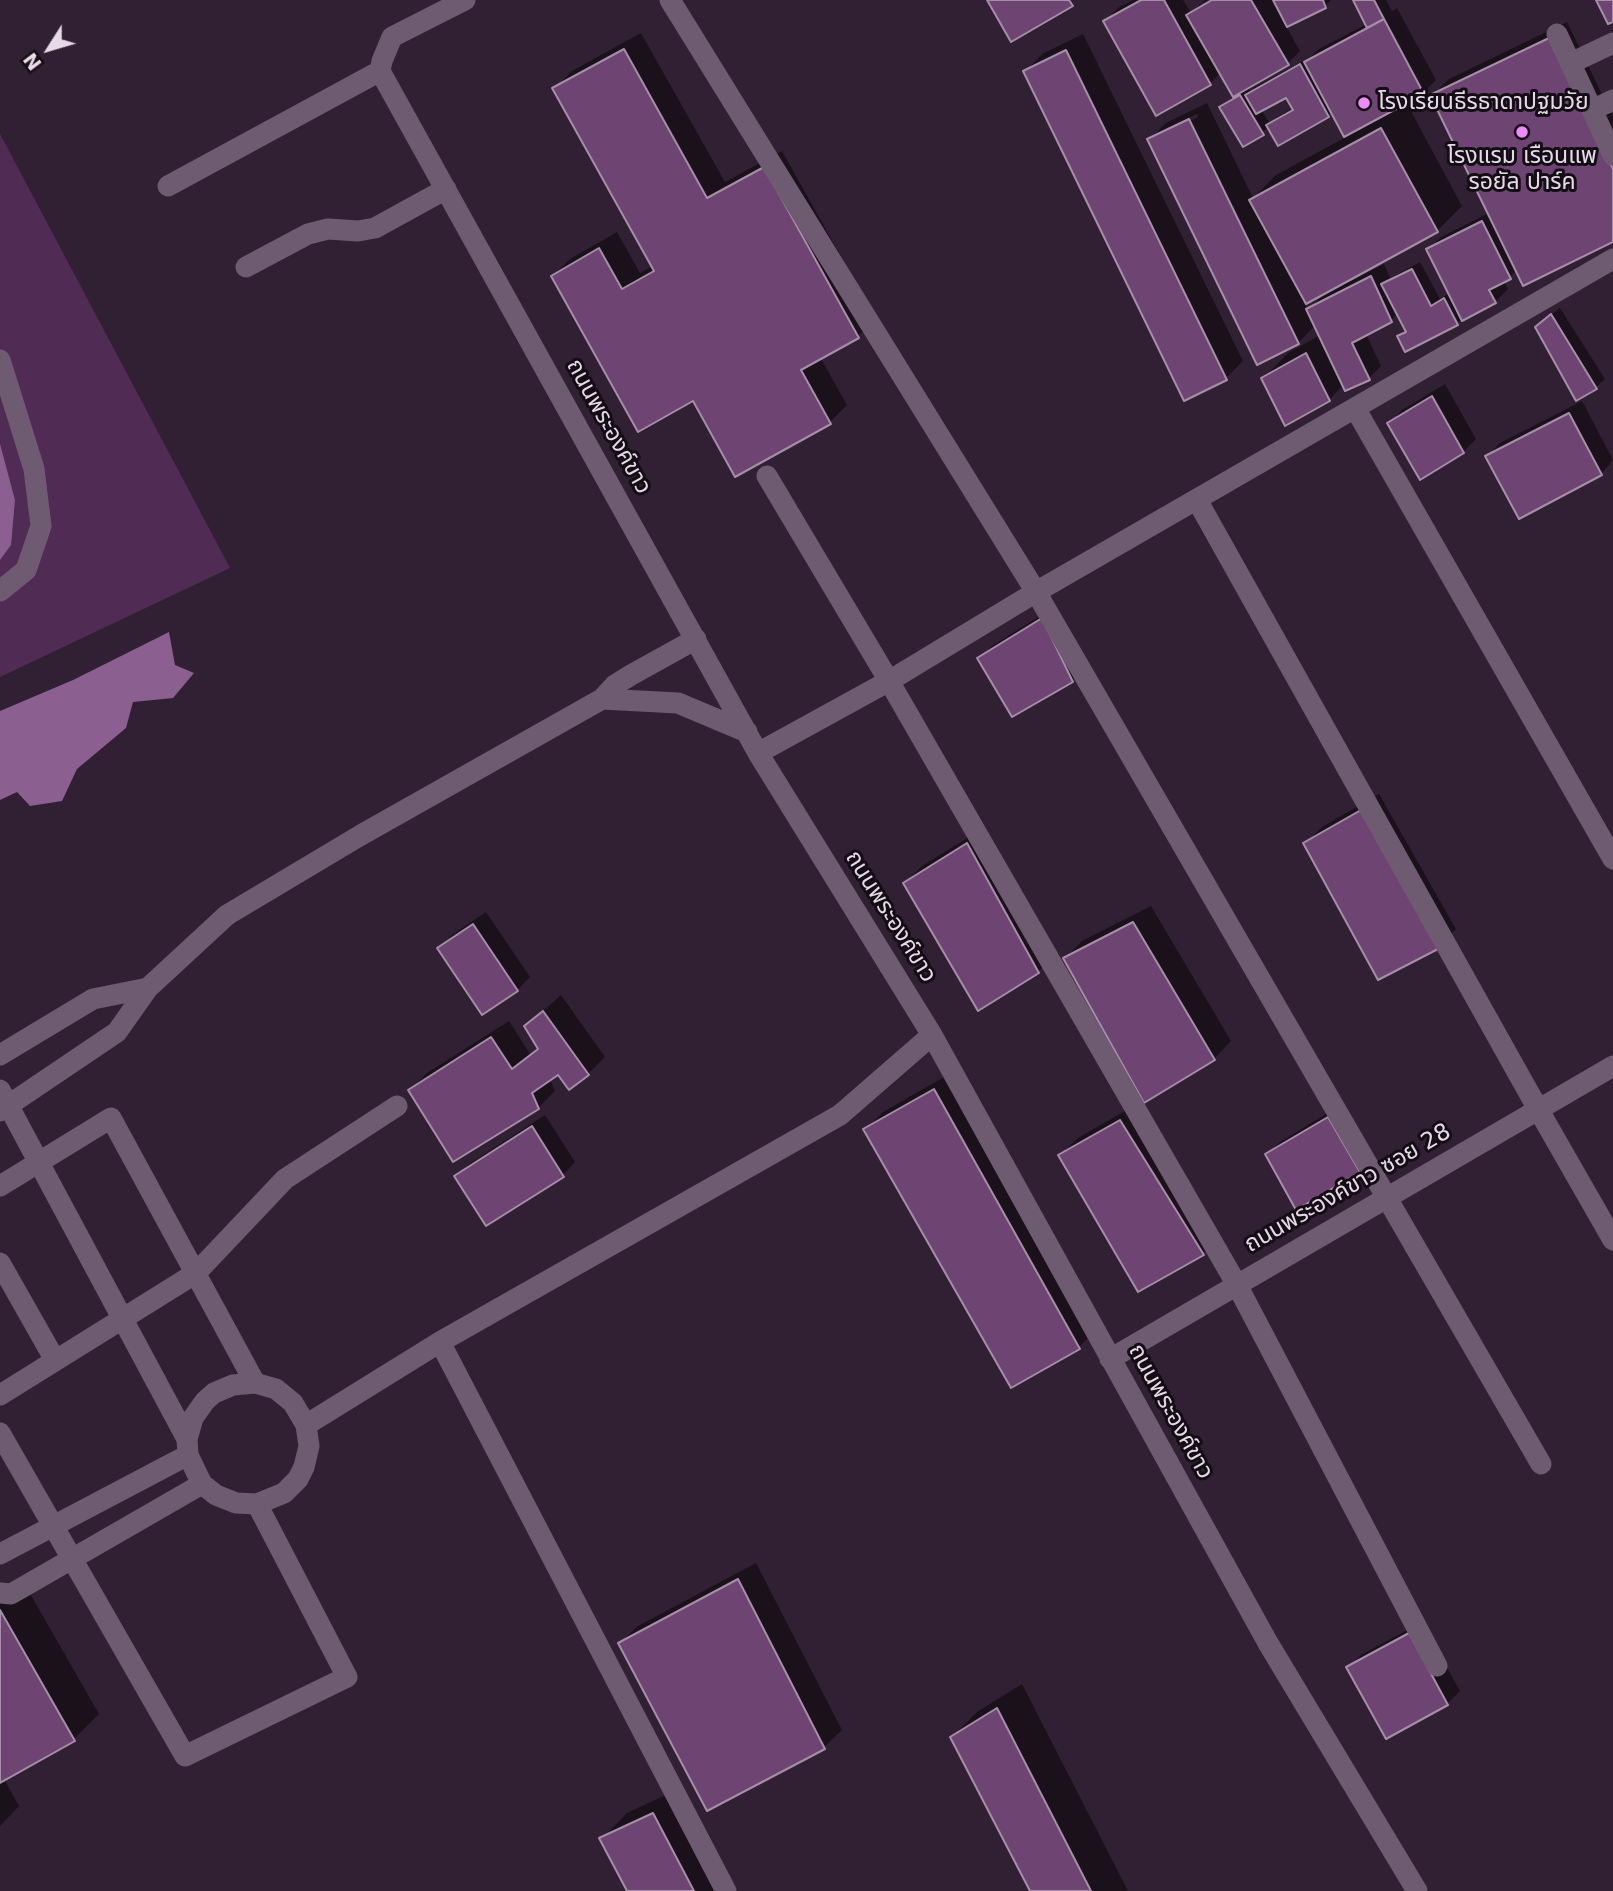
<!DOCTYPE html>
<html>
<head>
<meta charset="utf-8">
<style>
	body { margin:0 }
	#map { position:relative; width:1613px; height:1891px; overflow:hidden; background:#312033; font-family:"DejaVu Sans",sans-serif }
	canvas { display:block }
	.north { position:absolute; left:14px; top:14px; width:70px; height:70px; -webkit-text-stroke:5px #140d15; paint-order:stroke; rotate:233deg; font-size:19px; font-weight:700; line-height:28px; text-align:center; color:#e5dae6 }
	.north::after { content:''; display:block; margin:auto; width:24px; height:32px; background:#e5dae6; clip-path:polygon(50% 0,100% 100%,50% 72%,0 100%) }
</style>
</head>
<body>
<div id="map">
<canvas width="1613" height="1891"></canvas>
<div class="north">N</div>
</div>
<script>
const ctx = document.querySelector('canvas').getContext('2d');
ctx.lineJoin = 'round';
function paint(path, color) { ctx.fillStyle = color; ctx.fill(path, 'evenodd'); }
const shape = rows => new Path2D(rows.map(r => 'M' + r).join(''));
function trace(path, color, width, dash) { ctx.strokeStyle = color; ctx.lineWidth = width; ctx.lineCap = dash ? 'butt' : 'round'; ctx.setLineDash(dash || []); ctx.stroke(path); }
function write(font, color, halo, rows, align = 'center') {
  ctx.font = font + ' "DejaVu Sans","Noto Sans Thai",sans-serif'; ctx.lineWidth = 6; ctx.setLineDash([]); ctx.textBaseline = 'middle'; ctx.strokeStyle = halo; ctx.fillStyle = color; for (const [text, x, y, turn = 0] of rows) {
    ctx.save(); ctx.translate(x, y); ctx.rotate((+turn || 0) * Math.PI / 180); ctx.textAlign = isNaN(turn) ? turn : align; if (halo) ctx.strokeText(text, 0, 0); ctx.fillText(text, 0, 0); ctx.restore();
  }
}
paint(shape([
	[0,134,230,568,0,677]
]), '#502c54');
paint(shape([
	[0,444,15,500,11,545,0,560],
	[169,632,175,665,194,673,173,698,133,702,126,728,77,769,62,801,30,806,17,792,0,800,0,711,73,680]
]), '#8b5f90');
paint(shape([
	[1133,0,1183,0,1191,13,1205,0,1209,0,1201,4,1201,8,1216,0,1331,0,1325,6,1286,26,1300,51,1288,63,1248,86,1251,91,1255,87,1309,58,1319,49,1367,24,1355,0,1386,0,1392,11,1397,8,1436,80,1423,93,1406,102,1462,206,1437,231,1349,278,1351,281,1384,264,1390,278,1420,262,1440,299,1450,293,1428,250,1441,237,1489,213,1432,96,1449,79,1567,22,1613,117,1613,240,1517,270,1504,281,1508,289,1495,302,1406,350,1399,336,1407,329,1398,313,1391,320,1366,334,1381,366,1369,378,1344,384,1329,400,1263,379,1288,353,1320,335,1316,325,1298,343,1149,140,1166,123,1207,103,1253,198,1276,175,1346,137,1332,112,1328,116,1269,126,1262,133,1222,107,1235,96,1221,72,1210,84,1105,21,1118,8],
	[1287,95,1293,108,1277,117,1270,124,1261,109],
	[1197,114,1198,117,1167,132,1167,128],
	[1325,292,1325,293,1308,310,1304,303],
	[641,33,725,182,782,151,876,319,858,336,820,357,847,405,830,422,693,399,553,276,570,259,617,232,640,273,653,266,554,89,572,71],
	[1083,34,1243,361,1226,378,1185,399,1025,72,1042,54],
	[1560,308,1605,379,1596,387,1577,399,1546,319],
	[1445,384,1476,439,1463,452,1389,423,1402,410],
	[1582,401,1613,460,1601,474,1487,456,1500,443],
	[1056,606,1085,668,1072,681,979,659,992,646],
	[1379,794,1456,929,1439,946,1305,844,1322,827],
	[985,827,1055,955,1038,972,905,883,922,866],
	[1151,906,1231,1041,1214,1059,1065,958,1082,941],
	[486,912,530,977,517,990,439,948,452,935],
	[561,995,605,1057,588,1074,559,1072,550,1079,555,1091,538,1108,410,1090,427,1073,509,1021,530,1054,539,1047,526,1026],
	[951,1073,1096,1330,1079,1347,1011,1386,866,1129,883,1112],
	[1137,1104,1220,1236,1203,1253,1060,1155,1078,1138],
	[1341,1105,1359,1171,1267,1155,1280,1142],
	[545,1115,575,1162,563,1175,456,1176,469,1164],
	[756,1563,842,1730,824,1747,708,1809,620,1643,638,1626],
	[24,1583,99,1714,74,1739,4,1779,19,1806,0,1826,0,1597],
	[1422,1622,1460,1691,1447,1704,1349,1667,1361,1655],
	[1022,1684,1128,1891,1032,1891,952,1737,977,1712],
	[679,1789,733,1891,629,1891,602,1839,627,1813]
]), '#0007');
const building = shape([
	[987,0,1069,0,1073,6,1011,42,987,0],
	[1141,0,1164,0,1211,85,1156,116,1103,21,1141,0],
	[1212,0,1251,0,1289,65,1233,97,1186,15,1212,0],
	[1273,0,1323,0,1326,8,1287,27,1273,0],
	[1353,0,1374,0,1384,19,1367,28,1353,0],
	[1596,0,1613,0,1613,22,1608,24,1596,0],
	[1384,19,1424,94,1344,137,1304,62,1384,19],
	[1549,38,1613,169,1613,242,1523,286,1430,95,1549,38],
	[624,49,707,198,764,167,859,338,801,370,831,424,735,477,693,401,638,432,551,276,599,248,622,289,654,271,552,88,624,49],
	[1066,50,1227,380,1184,401,1023,71,1066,50],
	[1300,64,1329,117,1278,146,1266,125,1293,110,1286,98,1256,114,1245,95,1300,64],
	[1240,95,1264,135,1243,147,1219,107,1240,95],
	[1189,119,1299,344,1257,365,1147,139,1189,119],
	[1381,128,1438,232,1306,304,1249,200,1381,128],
	[1482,221,1511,279,1489,290,1496,303,1462,321,1426,249,1482,221],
	[1412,269,1431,306,1444,298,1458,325,1405,352,1397,336,1406,332,1381,284,1412,269],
	[1371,276,1392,322,1352,343,1370,380,1345,391,1306,309,1371,276],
	[1551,314,1597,389,1576,401,1535,327,1551,314],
	[1306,353,1330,401,1285,426,1261,378,1306,353],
	[1432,396,1464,453,1420,480,1387,423,1432,396],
	[1569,413,1602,475,1519,519,1485,456,1569,413],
	[1042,618,1073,682,1012,717,977,658,1042,618],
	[1361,810,1440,948,1378,980,1303,843,1361,810],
	[967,843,1039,973,978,1011,903,883,967,843],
	[1133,922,1215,1060,1144,1103,1063,958,1133,922],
	[473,924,518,991,482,1015,437,948,473,924],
	[543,1011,589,1075,569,1090,558,1075,532,1093,539,1109,453,1162,408,1090,491,1037,512,1069,538,1049,524,1026,543,1011],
	[934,1089,1080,1349,1011,1388,863,1129,934,1089],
	[1328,1117,1360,1172,1296,1210,1265,1154,1328,1117],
	[1120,1120,1204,1255,1138,1292,1058,1155,1120,1120],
	[532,1126,564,1177,486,1226,454,1176,532,1126],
	[738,1579,825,1749,707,1811,618,1643,738,1579],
	[0,1610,75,1741,0,1783,0,1610],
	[1409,1633,1448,1705,1386,1739,1346,1667,1409,1633],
	[997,1708,1091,1891,1030,1891,950,1737,997,1708],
	[653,1813,694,1891,627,1891,599,1838,653,1813]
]);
paint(building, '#6e4473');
trace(building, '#a58fa7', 2);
trace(shape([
	[465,0,392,37,382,61,380,71,758,753,932,1035,1268,1643,1417,1891],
	[670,0,1036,592,1541,1464],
	[1557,34,1613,155],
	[1571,63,1613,43],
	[1592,110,1613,100],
	[168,186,380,71],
	[246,267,308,234,328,229,358,231,375,228,446,189],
	[0,360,34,469,41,526,26,570,0,591],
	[1355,408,1613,859],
	[767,476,889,681,1237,1285,1437,1666],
	[1197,500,1538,1109,1613,1240],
	[602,699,678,703,747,732],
	[758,753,889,681,1036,592,1613,259],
	[0,1055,93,999,148,988],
	[0,1090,187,1439],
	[0,1111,117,1032,148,988,227,915,361,835,602,699,615,685,631,675,696,639],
	[0,1186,111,1118,255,1383,276,1389,293,1403,306,1425,309,1446,304,1467,298,1479,284,1493,257,1504,236,1503,216,1495,202,1484,188,1455,187,1439,193,1418,205,1401,214,1393,233,1385,255,1383],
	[0,1263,55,1360],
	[440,1342,726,1891],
	[1110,1359,1613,1066],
	[0,1395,196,1273,285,1179,397,1106],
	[306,1425,440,1342,840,1115,932,1035],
	[0,1433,185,1756,347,1677,257,1504],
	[0,1554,188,1455],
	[0,1593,11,1594,202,1484]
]), '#6f5b71', 21);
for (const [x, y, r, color] of [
	[1364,103,7,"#ed8cf9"],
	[1522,132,7,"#ed8cf9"]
]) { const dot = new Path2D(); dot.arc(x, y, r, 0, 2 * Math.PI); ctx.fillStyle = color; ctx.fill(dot); trace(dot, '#140d15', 2.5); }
write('23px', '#e5dae6', '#140d15', [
	["โรงเรียนธีรธาดาปฐมวัย",1378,103],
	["โรงแรม เรือนแพ",1522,157,"center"],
	["รอยัล ปาร์ค",1522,183,"center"]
], 'left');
write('23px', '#e5dae6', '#140d15', [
	["ถนนพระองค์ขาว",608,427,61],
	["ถนนพระองค์ขาว",890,917,58],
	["ถนนพระองค์ขาว ซอย 28",1348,1189,-30],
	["ถนนพระองค์ขาว",1170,1412,61]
]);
</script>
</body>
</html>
